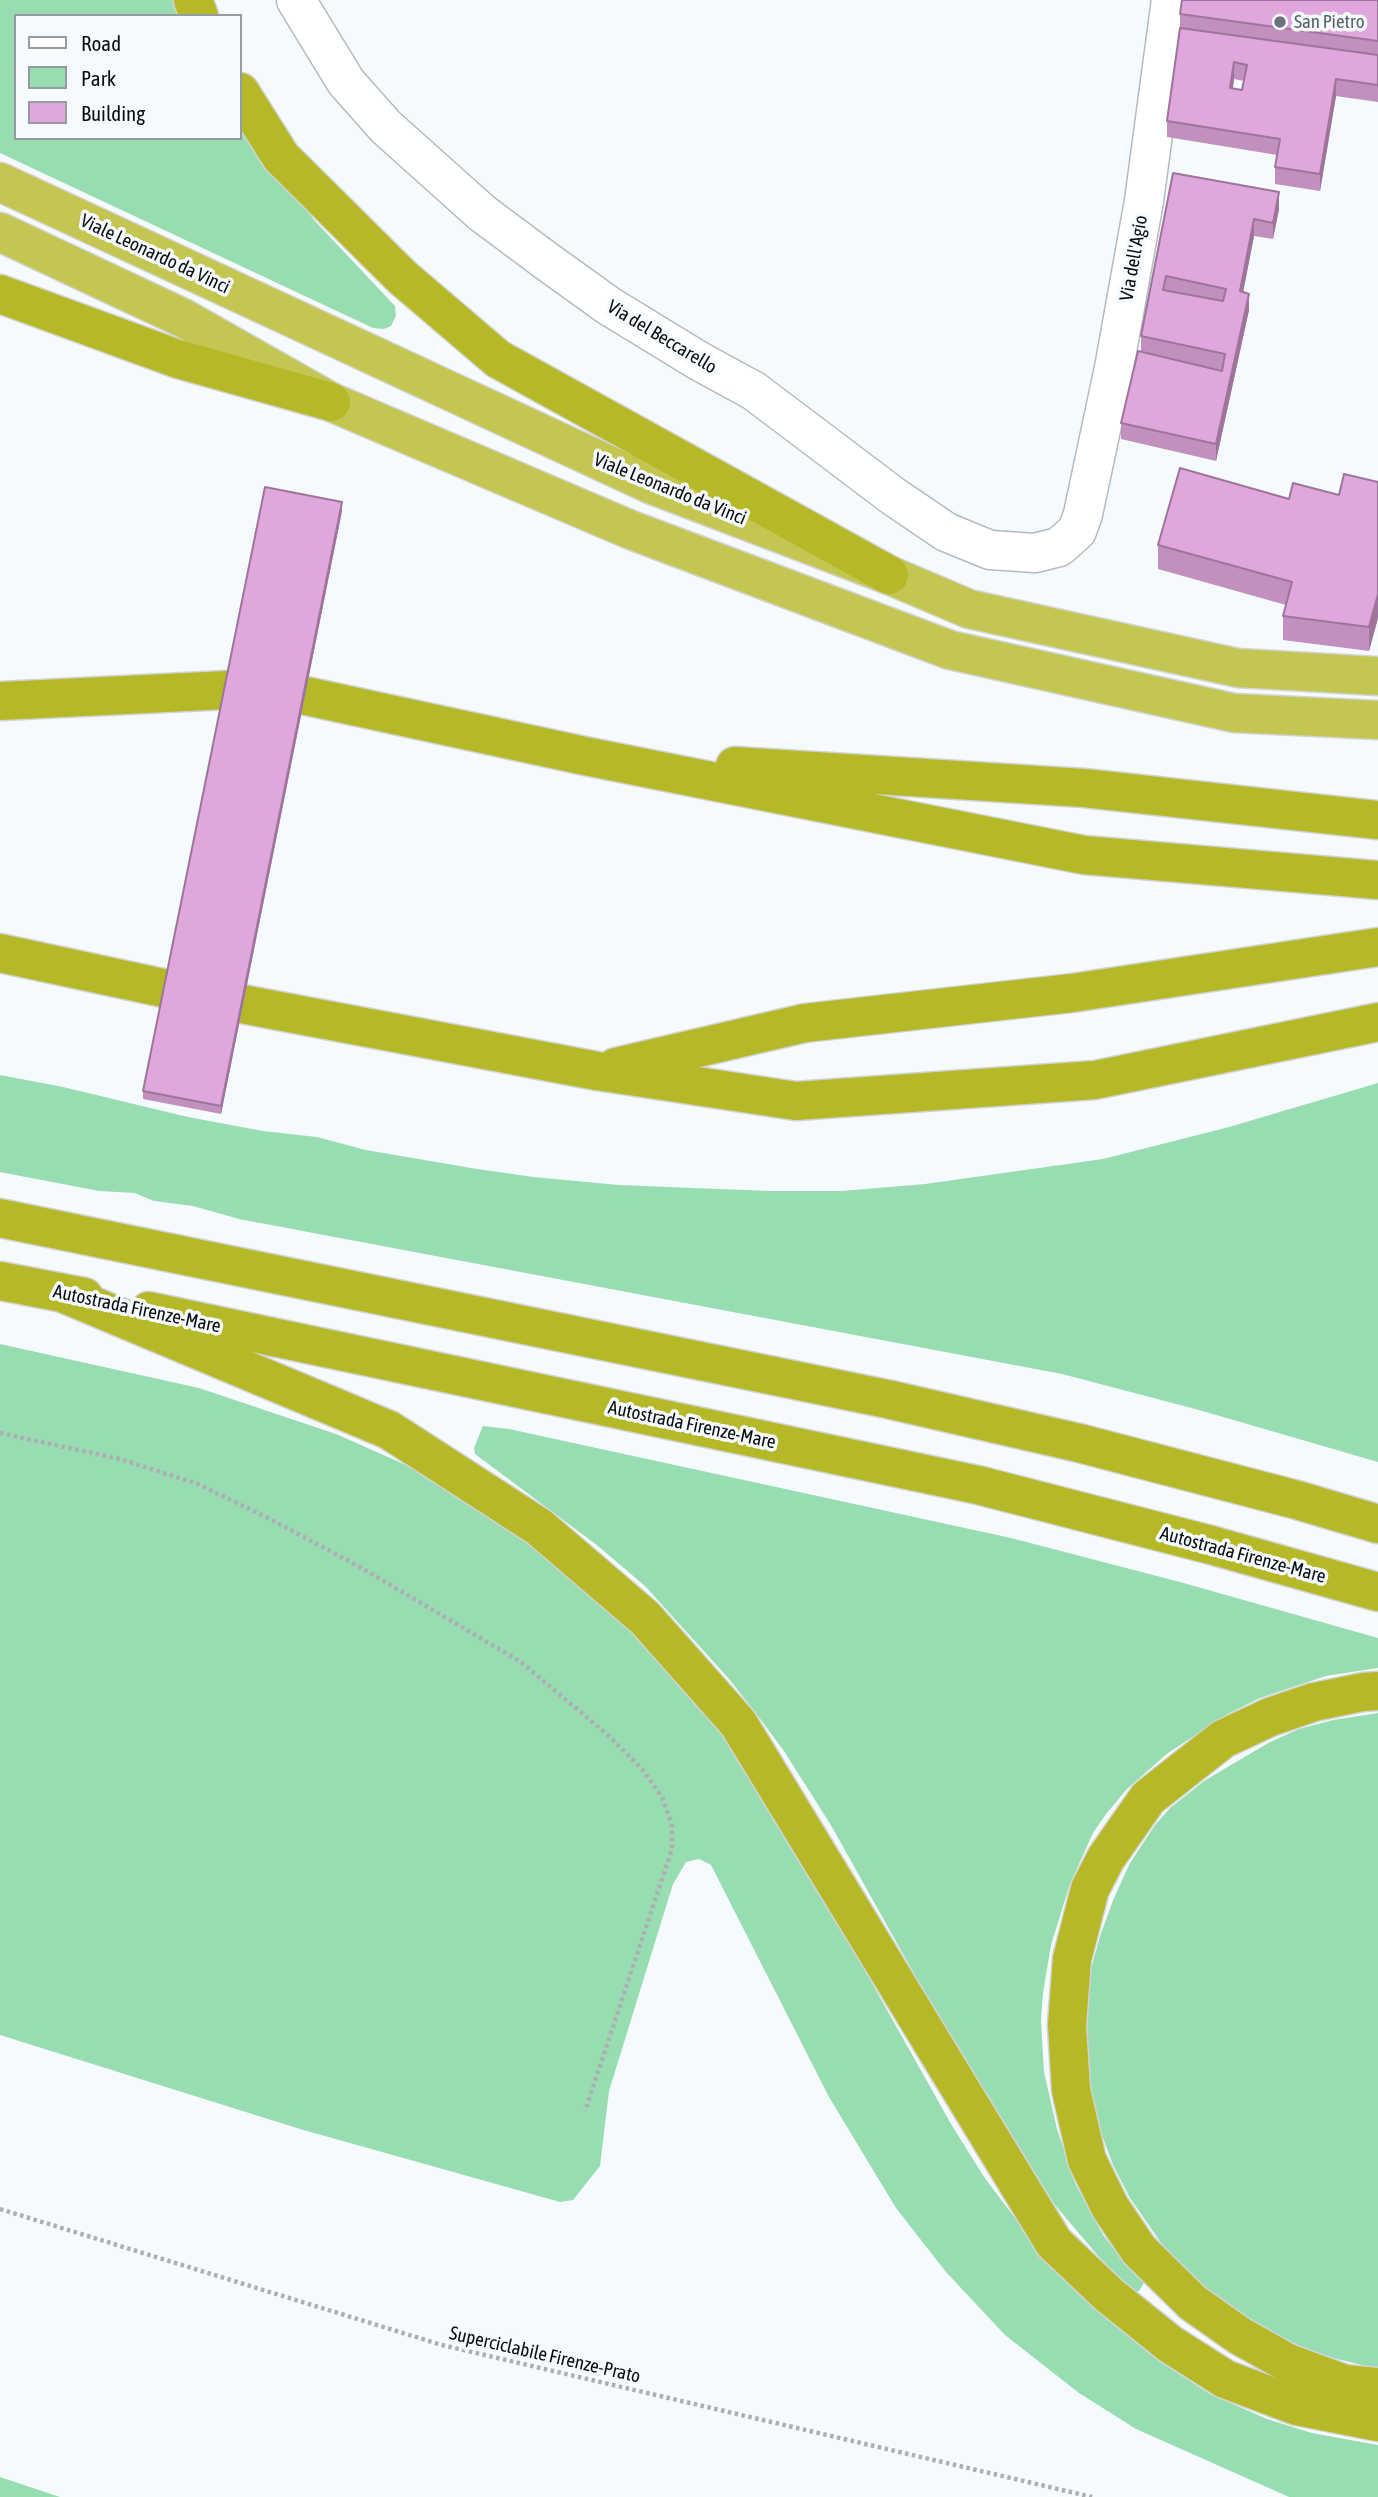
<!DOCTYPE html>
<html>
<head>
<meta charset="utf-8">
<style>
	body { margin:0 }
	#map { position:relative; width:1378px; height:2497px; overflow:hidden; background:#f5fafe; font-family:"Asap Condensed",sans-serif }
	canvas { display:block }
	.legend { position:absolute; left:14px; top:14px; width:228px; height:126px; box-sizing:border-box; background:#f5fafe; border:2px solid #979b9e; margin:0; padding:9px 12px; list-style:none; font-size:21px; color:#0b0c0e }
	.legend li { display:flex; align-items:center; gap:14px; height:35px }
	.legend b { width:35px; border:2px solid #979b9e }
</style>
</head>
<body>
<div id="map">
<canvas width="1378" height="2497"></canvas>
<ul class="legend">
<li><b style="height:9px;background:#fff"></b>Road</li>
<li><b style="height:19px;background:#98ddb2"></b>Park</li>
<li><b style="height:19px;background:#e0a7dd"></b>Building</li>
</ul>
</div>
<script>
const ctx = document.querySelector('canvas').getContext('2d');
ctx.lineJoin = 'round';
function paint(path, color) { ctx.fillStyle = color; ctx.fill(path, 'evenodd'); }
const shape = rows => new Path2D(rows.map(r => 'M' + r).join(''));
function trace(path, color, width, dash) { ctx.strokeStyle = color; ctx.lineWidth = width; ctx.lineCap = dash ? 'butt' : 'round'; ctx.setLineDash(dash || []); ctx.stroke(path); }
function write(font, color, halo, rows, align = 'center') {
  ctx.font = font + ' "Asap Condensed",sans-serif'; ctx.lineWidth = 7; ctx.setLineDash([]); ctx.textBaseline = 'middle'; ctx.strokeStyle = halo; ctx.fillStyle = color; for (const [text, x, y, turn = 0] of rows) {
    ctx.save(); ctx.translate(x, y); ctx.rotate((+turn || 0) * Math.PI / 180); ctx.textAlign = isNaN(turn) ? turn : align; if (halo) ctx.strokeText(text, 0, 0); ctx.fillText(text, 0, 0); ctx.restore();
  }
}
paint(shape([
	[0,0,173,0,180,16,16,16,16,138,240,138,240,125,315,221,395,306,396,316,391,326,384,329,373,328,0,153],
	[0,1075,63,1087,188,1117,263,1131,317,1137,366,1150,471,1168,533,1177,619,1185,770,1191,842,1191,925,1184,1103,1159,1229,1127,1378,1083,1378,1462,1199,1410,1062,1374,239,1219,193,1206,154,1201,135,1193,99,1191,0,1172],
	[0,1344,199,1388,336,1434,406,1465,451,1489,514,1531,565,1572,634,1634,697,1703,723,1736,759,1788,813,1878,951,2124,984,2177,1043,2255,1113,2324,1159,2361,1210,2394,1267,2419,1312,2433,1378,2445,1378,2497,1289,2497,1136,2429,1079,2393,1005,2335,946,2272,896,2208,829,2097,711,1865,699,1859,686,1862,673,1884,609,2091,600,2166,573,2200,560,2202,300,2129,0,2035],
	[483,1426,509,1429,1011,1538,1180,1582,1378,1638,1378,1668,1326,1676,1260,1698,1228,1714,1168,1753,1127,1789,1106,1814,1093,1833,1070,1884,1051,1945,1043,1993,1041,2020,1044,2072,1057,2129,1075,2183,1103,2235,1122,2259,1142,2278,1144,2283,1139,2291,1133,2292,1099,2257,1055,2205,1022,2155,955,2047,832,1827,784,1751,755,1712,729,1679,645,1586,598,1546,475,1454,474,1448],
	[1378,1713,1378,2369,1313,2353,1251,2321,1204,2287,1166,2250,1130,2198,1113,2165,1100,2130,1091,2100,1084,2026,1088,1980,1100,1936,1114,1898,1130,1863,1155,1825,1170,1808,1204,1781,1270,1742,1299,1729,1333,1720],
	[0,2477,60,2497,0,2497]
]), '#98ddb2');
const minor = shape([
	[296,0,346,82,386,127,482,213,545,260,609,306,699,361,754,391,893,496,946,532,990,550,1035,553,1059,547,1077,531,1083,514,1114,368,1144,201,1171,0]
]);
const trunk = shape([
	[0,182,650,484,889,575,969,609,1238,668,1378,676],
	[0,232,183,318,331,402,631,530,950,650,1234,713,1378,720]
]);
const motorway = shape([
	[193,0,199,16],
	[240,92,281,157,402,277,498,359,889,575],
	[0,294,178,359,331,402],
	[0,701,269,688,585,756,1084,855,1378,880],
	[735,766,1084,788,1378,820],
	[0,953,205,997,597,1071,796,1101,1095,1080,1378,1022],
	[616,1067,805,1023,1072,993,1378,947],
	[0,1218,887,1399,1079,1443,1297,1500,1378,1524],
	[0,1281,84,1297],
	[60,1292,389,1430,539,1527,645,1618,738,1723,1054,2243,1109,2295,1170,2344,1225,2379,1297,2406,1378,2422],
	[149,1311,978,1485,1211,1545,1378,1592],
	[1378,1691,1363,1692,1314,1702,1270,1717,1223,1739,1148,1798,1106,1858,1090,1889,1072,1959,1067,2025,1071,2090,1087,2160,1110,2207,1139,2250,1193,2303,1240,2336,1288,2363,1345,2384,1378,2387]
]);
trace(minor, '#b5babf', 41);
trace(trunk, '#d3d3d4', 41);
trace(motorway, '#d3d3d4', 41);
trace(shape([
	[0,1433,120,1459,198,1484,272,1520,360,1567,521,1662,610,1737,642,1769,662,1797,672,1826,672,1849,585,2111],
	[0,2209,442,2345,1092,2497]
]), '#abafb2', 4.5, [3.5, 3.5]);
trace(minor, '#fff', 38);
trace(trunk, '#c4c652', 38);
trace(motorway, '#b5b827', 38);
paint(shape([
	[1378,0,1378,102,1336,96,1320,191,1275,184,1275,167,1277,155,1167,137,1167,121,1180,28,1180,14],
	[1234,79,1244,81,1242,90,1233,89],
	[1173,173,1279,209,1273,239,1254,236,1243,292,1249,310,1216,461,1121,439,1121,423,1141,352,1141,336],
	[1177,361,1222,370,1222,371],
	[1378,482,1378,618,1369,651,1283,640,1283,616,1286,605,1158,569,1158,545,1289,499,1339,495],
	[342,511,221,1114,143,1099,143,1091]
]), '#c190be');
paint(shape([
	[1234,62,1234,79,1230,105,1230,88],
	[1336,79,1336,96,1320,191,1320,174],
	[1279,192,1279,209,1273,239,1273,223],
	[1254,219,1254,236,1240,308,1240,291],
	[1249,294,1249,310,1216,461,1216,444],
	[342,502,342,511,221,1114,221,1106],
	[1378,594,1378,618,1369,651,1369,627]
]), '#9d759b');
const building = shape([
	[1182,0,1378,0,1378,41,1180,14,1182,0],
	[1180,28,1378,55,1378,85,1336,79,1320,174,1275,167,1280,139,1167,121,1180,28],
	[1234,62,1247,65,1242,90,1230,88,1234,62],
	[1173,173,1279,192,1273,223,1254,219,1240,291,1249,294,1216,444,1121,423,1138,351,1222,371,1225,354,1141,336,1173,173],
	[1166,276,1226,289,1223,301,1163,290,1166,276],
	[1180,468,1289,499,1293,483,1339,495,1344,474,1378,482,1378,594,1369,627,1283,616,1292,582,1158,545,1180,468],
	[265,487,342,502,221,1106,143,1091,265,487]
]);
paint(building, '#e0a7dd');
trace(building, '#9d759b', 2);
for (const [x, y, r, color] of [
	[1280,22,7,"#6b7280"]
]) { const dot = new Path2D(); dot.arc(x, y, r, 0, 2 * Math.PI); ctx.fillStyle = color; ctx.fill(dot); trace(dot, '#f5fafe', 2.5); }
write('19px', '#5b616d', '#f5fafe', [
	["San Pietro",1294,22]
], 'left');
write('19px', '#0b0c0e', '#f5fafe', [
	["Viale Leonardo da Vinci",155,254,25],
	["Via dell'Agio",1134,258,-80],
	["Via del Beccarello",662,337,31],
	["Viale Leonardo da Vinci",670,489,22],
	["Autostrada Firenze-Mare",137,1309,12],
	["Autostrada Firenze-Mare",692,1425,12],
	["Autostrada Firenze-Mare",1243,1555,15],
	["Superciclabile Firenze-Prato",545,2355,13]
]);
</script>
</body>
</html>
